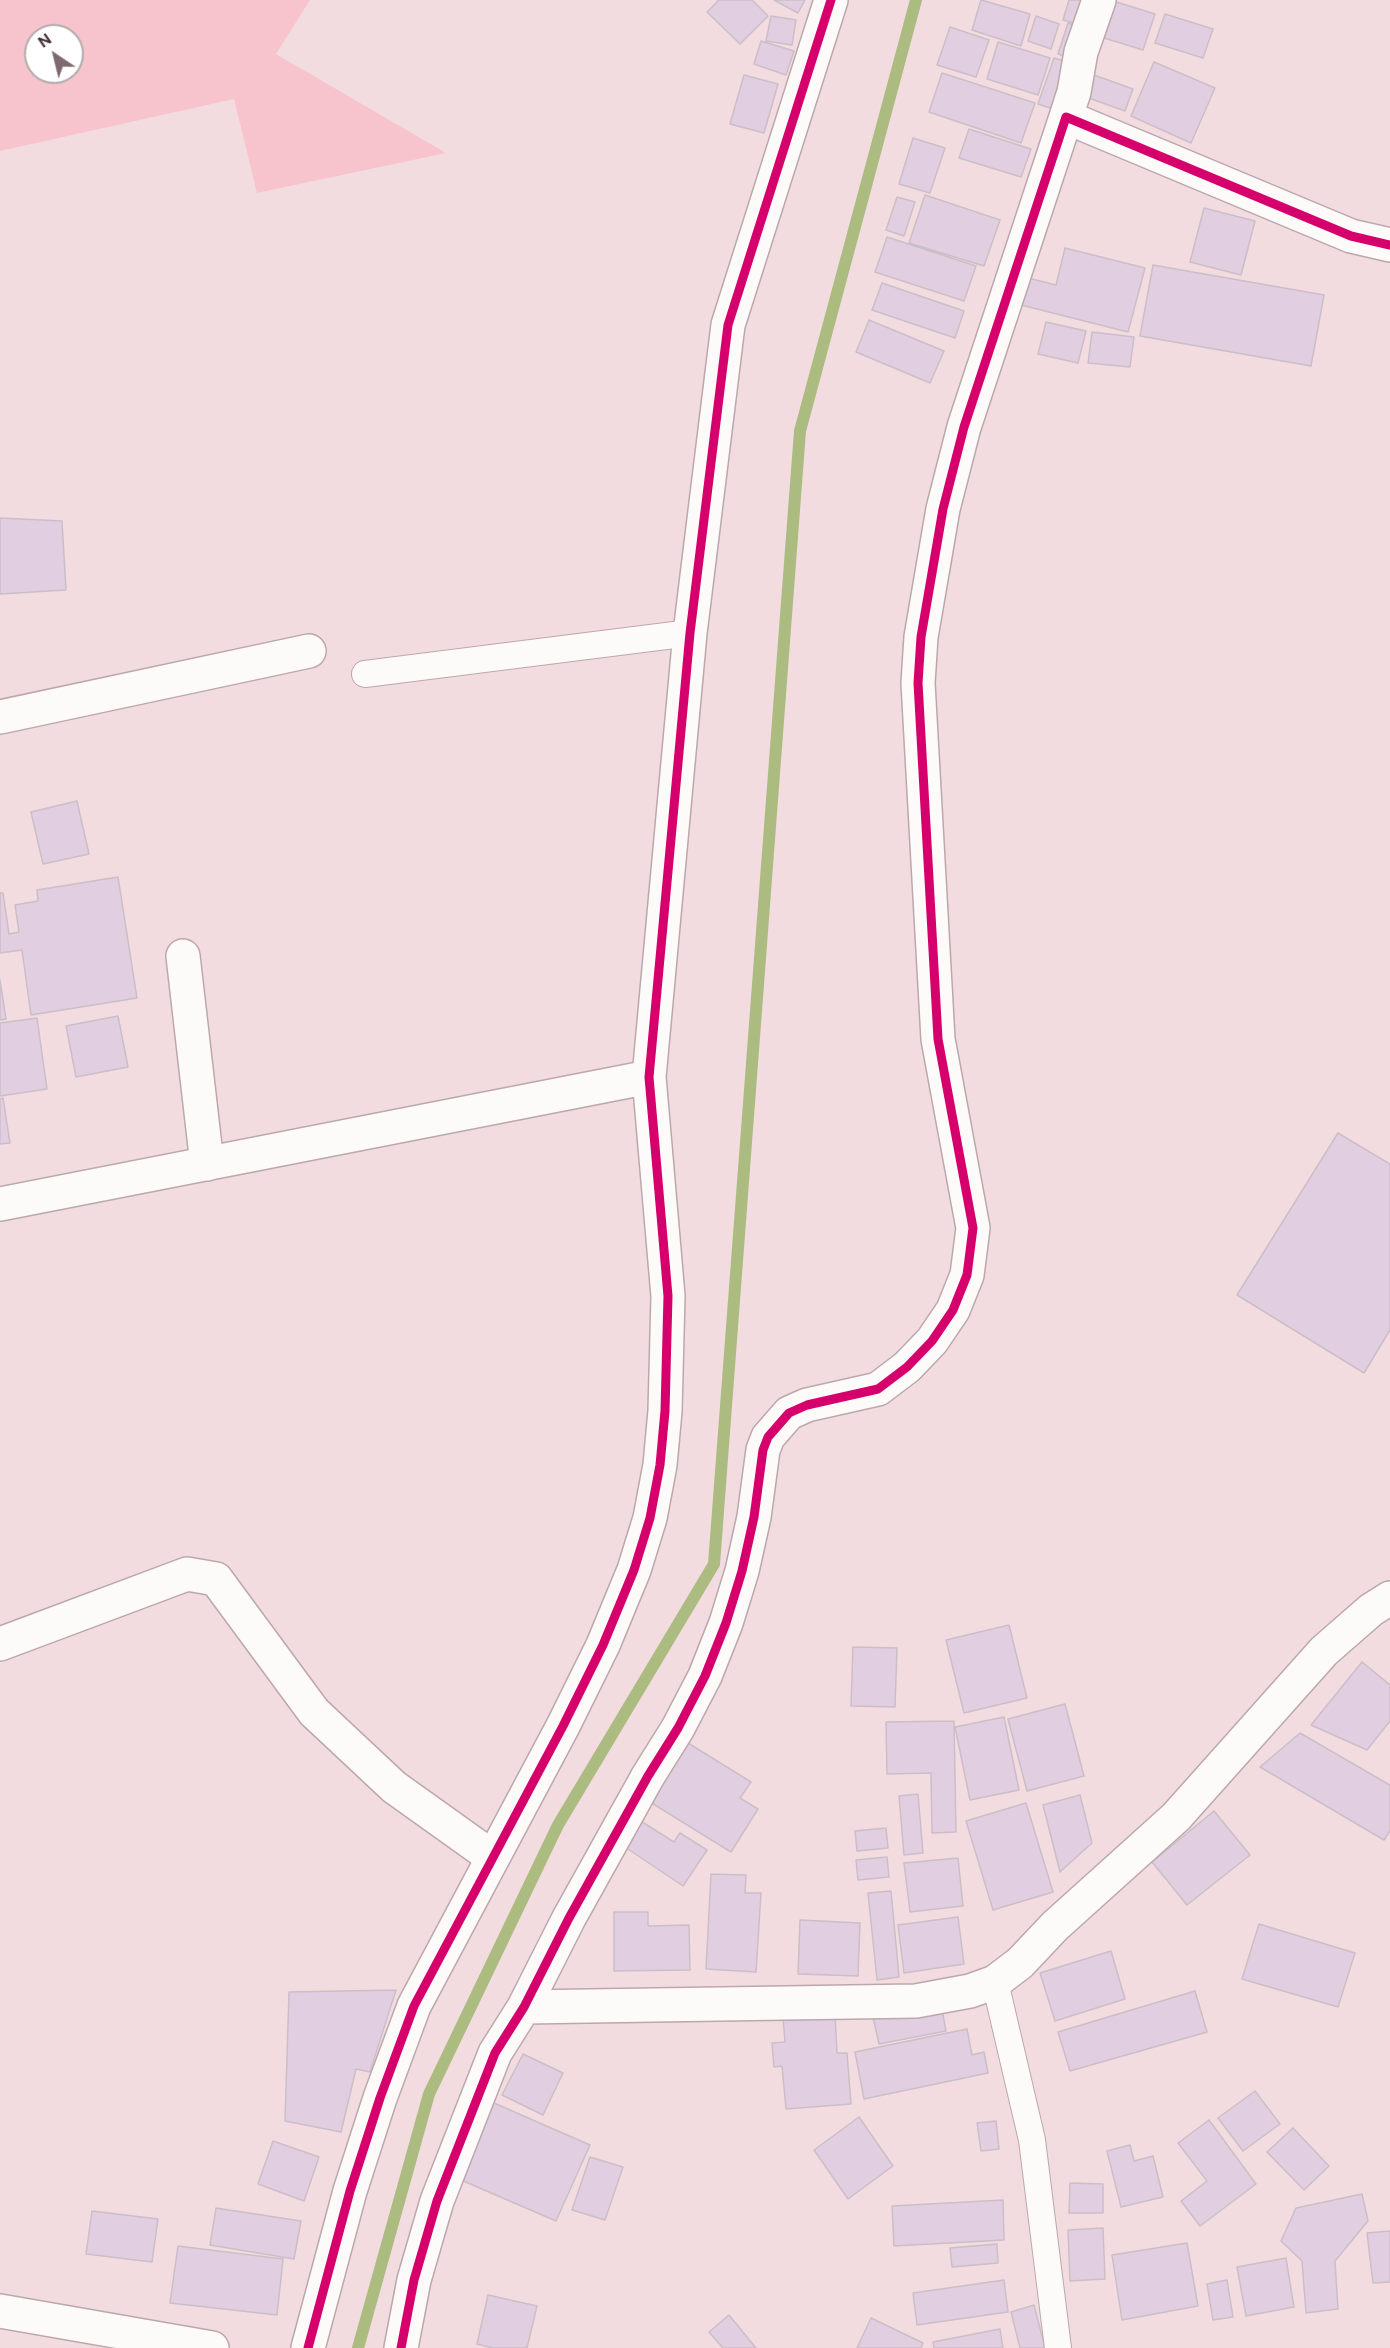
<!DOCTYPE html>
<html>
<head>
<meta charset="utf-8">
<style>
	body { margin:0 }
	#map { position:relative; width:1390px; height:2348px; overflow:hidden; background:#f3dce0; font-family:"DM Sans",sans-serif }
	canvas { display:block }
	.north { position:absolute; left:24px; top:24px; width:60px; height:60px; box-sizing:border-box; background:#fff; border:2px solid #b3abac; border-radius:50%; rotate:325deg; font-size:16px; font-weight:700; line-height:24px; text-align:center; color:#402c30 }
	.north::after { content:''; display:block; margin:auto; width:21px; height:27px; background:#7f6a6e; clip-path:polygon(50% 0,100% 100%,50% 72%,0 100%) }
</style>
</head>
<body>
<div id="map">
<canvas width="1390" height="2348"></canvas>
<div class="north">N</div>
</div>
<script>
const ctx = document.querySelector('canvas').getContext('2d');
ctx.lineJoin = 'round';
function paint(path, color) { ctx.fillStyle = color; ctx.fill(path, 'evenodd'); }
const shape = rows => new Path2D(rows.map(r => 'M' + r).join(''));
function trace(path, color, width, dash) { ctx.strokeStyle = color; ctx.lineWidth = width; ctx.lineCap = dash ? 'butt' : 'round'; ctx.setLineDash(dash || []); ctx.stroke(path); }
paint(shape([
	[0,0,310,0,276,54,446,153,257,193,234,99,0,151],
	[36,36,72,36,72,72,36,72]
]), '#f7c4ce');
trace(shape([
	[358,2348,429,2094,558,1825,714,1564,800,431,916,0]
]), '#acbc81', 12);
const building = shape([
	[719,0,752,0,768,16,740,44,707,12,719,0],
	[774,0,805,0,798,13,774,0],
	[981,0,1030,14,1021,46,972,30,981,0],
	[1069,0,1090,0,1081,25,1063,20,1069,0],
	[1113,1,1155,14,1143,50,1101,37,1113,1],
	[1165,14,1213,29,1203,58,1155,43,1165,14],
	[771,16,796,20,792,45,766,41,771,16],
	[1036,16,1059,24,1051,49,1028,41,1036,16],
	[1068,23,1086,29,1076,60,1058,54,1068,23],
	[950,27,989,40,976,77,937,65,950,27],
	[761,41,794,51,786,75,754,64,761,41],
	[998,42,1050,58,1038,95,987,79,998,42],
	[1054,58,1078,65,1062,112,1038,104,1054,58],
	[1154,62,1215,88,1191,143,1131,116,1154,62],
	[942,73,1035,103,1021,143,929,112,942,73],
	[744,75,778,84,764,133,730,124,744,75],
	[1094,75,1133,89,1125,111,1086,97,1094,75],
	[969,129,1031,149,1021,177,959,158,969,129],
	[913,138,945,148,930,193,899,184,913,138],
	[925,195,1000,220,984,266,909,243,925,195],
	[897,197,915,202,904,236,886,230,897,197],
	[1204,208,1255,221,1241,275,1190,262,1204,208],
	[887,237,976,266,964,301,875,272,887,237],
	[1065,248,1145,268,1128,332,1021,305,1028,278,1056,285,1065,248],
	[1153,265,1324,295,1311,366,1140,336,1153,265],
	[882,283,964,311,955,338,872,310,882,283],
	[869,320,944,351,930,383,856,352,869,320],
	[1046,322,1086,331,1078,363,1038,354,1046,322],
	[1092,332,1134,337,1130,367,1088,363,1092,332],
	[0,518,62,521,66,590,0,594,0,518],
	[77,801,89,854,43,864,31,812,77,801],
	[118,877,137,998,31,1015,22,950,0,953,0,893,3,893,9,934,19,932,15,905,38,901,37,890,118,877],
	[0,980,6,1019,0,1020,0,980],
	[118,1016,128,1067,76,1077,66,1026,118,1016],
	[37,1018,47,1089,0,1096,0,1023,37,1018],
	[3,1098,10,1143,0,1144,0,1099,3,1098],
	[1338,1133,1390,1164,1390,1330,1364,1373,1237,1295,1338,1133],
	[1009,1625,1027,1698,964,1713,946,1640,1009,1625],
	[853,1647,897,1648,895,1707,851,1706,853,1647],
	[1362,1662,1390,1685,1390,1721,1367,1750,1311,1725,1362,1662],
	[1065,1704,1084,1776,1027,1791,1008,1719,1065,1704],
	[1004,1717,1019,1790,970,1800,955,1727,1004,1717],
	[954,1721,956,1832,932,1833,931,1773,887,1774,886,1722,954,1721],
	[1300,1733,1390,1785,1390,1831,1384,1840,1260,1767,1300,1733],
	[688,1743,751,1782,740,1798,758,1809,731,1852,650,1802,688,1743],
	[918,1794,923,1853,904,1855,899,1796,918,1794],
	[1080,1795,1092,1843,1060,1872,1043,1805,1080,1795],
	[1026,1803,1053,1892,993,1910,966,1821,1026,1803],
	[1214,1811,1250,1855,1187,1905,1152,1862,1214,1811],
	[639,1820,674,1842,680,1833,707,1850,683,1886,622,1845,639,1820],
	[886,1828,888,1848,857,1851,855,1831,886,1828],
	[887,1857,889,1877,858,1880,856,1860,887,1857],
	[958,1858,963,1906,910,1912,904,1863,958,1858],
	[711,1874,746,1875,745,1893,761,1893,756,1972,706,1969,711,1874],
	[891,1891,899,1977,877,1980,868,1893,891,1891],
	[614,1912,648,1912,648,1926,689,1925,690,1970,614,1971,614,1912],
	[958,1917,964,1964,904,1973,898,1925,958,1917],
	[800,1920,860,1923,858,1976,798,1974,800,1920],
	[1259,1924,1355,1953,1338,2007,1242,1979,1259,1924],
	[1111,1951,1125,1999,1055,2021,1040,1973,1111,1951],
	[396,1990,370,2072,356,2069,341,2132,285,2121,289,1992,396,1990],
	[1195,1991,1207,2032,1070,2071,1058,2032,1195,1991],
	[941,2004,946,2031,879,2044,873,2017,941,2004],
	[835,2014,837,2053,847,2053,851,2104,786,2109,782,2066,774,2067,772,2043,785,2042,783,2018,835,2014],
	[967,2029,972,2055,984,2052,988,2073,864,2099,855,2052,967,2029],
	[523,2054,563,2073,543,2115,502,2095,523,2054],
	[1255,2091,1280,2124,1243,2151,1218,2118,1255,2091],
	[494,2103,590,2145,556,2221,461,2180,494,2103],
	[859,2117,893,2166,848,2199,814,2150,859,2117],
	[1209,2120,1256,2184,1200,2226,1181,2201,1207,2181,1178,2143,1209,2120],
	[996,2121,999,2149,981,2151,977,2123,996,2121],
	[1293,2128,1329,2166,1304,2190,1267,2152,1293,2128],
	[273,2141,319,2157,304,2201,258,2184,273,2141],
	[1130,2145,1134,2161,1153,2156,1163,2197,1121,2207,1107,2151,1130,2145],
	[590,2157,623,2167,605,2220,572,2210,590,2157],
	[1070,2183,1103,2184,1103,2213,1069,2213,1070,2183],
	[1362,2194,1368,2221,1335,2261,1338,2309,1306,2313,1302,2261,1281,2241,1296,2208,1362,2194],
	[1003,2200,1004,2240,894,2246,892,2206,1003,2200],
	[216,2208,301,2221,294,2259,210,2245,216,2208],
	[92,2211,158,2219,152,2262,86,2254,92,2211],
	[1103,2228,1105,2279,1070,2281,1068,2230,1103,2228],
	[1390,2231,1390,2282,1373,2283,1367,2233,1390,2231],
	[1187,2243,1198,2306,1122,2320,1112,2255,1187,2243],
	[997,2244,998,2263,952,2267,950,2248,997,2244],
	[178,2246,283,2259,277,2315,170,2303,178,2246],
	[1286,2258,1294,2307,1246,2316,1237,2267,1286,2258],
	[1004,2280,1008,2312,917,2325,913,2293,1004,2280],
	[1227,2280,1233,2317,1213,2320,1207,2284,1227,2280],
	[488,2295,537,2306,527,2348,493,2348,477,2344,488,2295],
	[1034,2305,1045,2348,1020,2348,1011,2312,1034,2305],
	[729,2315,756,2348,723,2348,709,2332,729,2315],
	[871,2318,923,2343,921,2348,857,2348,871,2318],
	[1000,2329,1003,2348,934,2348,933,2342,1000,2329]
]);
paint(building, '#e1cfe1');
trace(building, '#cbbec7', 1.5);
const lane = shape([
	[365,674,690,633],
	[995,1982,1032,2140,1058,2348]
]);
const street = shape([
	[1066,117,1074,92,1081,52,1099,0],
	[0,717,309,651],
	[183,956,207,1164],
	[0,1204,649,1077],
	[0,1644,187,1574,216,1579,314,1712,394,1787,492,1857],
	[524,2007,916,2001,970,1991,995,1982,1020,1963,1055,1926,1176,1817,1324,1651,1371,1610,1390,1598],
	[0,2311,212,2348],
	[308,2348,350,2191,380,2098,414,2006,563,1726,603,1645,634,1570,650,1518,660,1465,665,1411,668,1296,649,1077,690,633,728,325,831,0],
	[401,2348,414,2280,437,2201,495,2053,524,2007,569,1918,648,1776,678,1728,705,1676,726,1623,742,1571,754,1517,763,1450,768,1437,789,1413,807,1405,878,1389,907,1367,932,1341,953,1310,967,1275,973,1228,938,1039,918,683,921,637,943,509,964,427,1066,117,1351,236,1390,245]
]);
trace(lane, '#bba8ab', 28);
trace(street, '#bba8ab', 36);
trace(lane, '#fdfafa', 26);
trace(street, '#fdfafa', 33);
trace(shape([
	[308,2348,350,2191,380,2098,414,2006,563,1726,603,1645,634,1570,650,1518,660,1465,665,1411,668,1296,649,1077,690,633,728,325,831,0],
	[401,2348,414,2280,437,2201,495,2053,524,2007,569,1918,648,1776,678,1728,705,1676,726,1623,742,1571,754,1517,763,1450,768,1437,789,1413,807,1405,878,1389,907,1367,932,1341,953,1310,967,1275,973,1228,938,1039,918,683,921,637,943,509,964,427,1066,117,1351,236,1390,245]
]), '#d6006c', 9);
</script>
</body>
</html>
